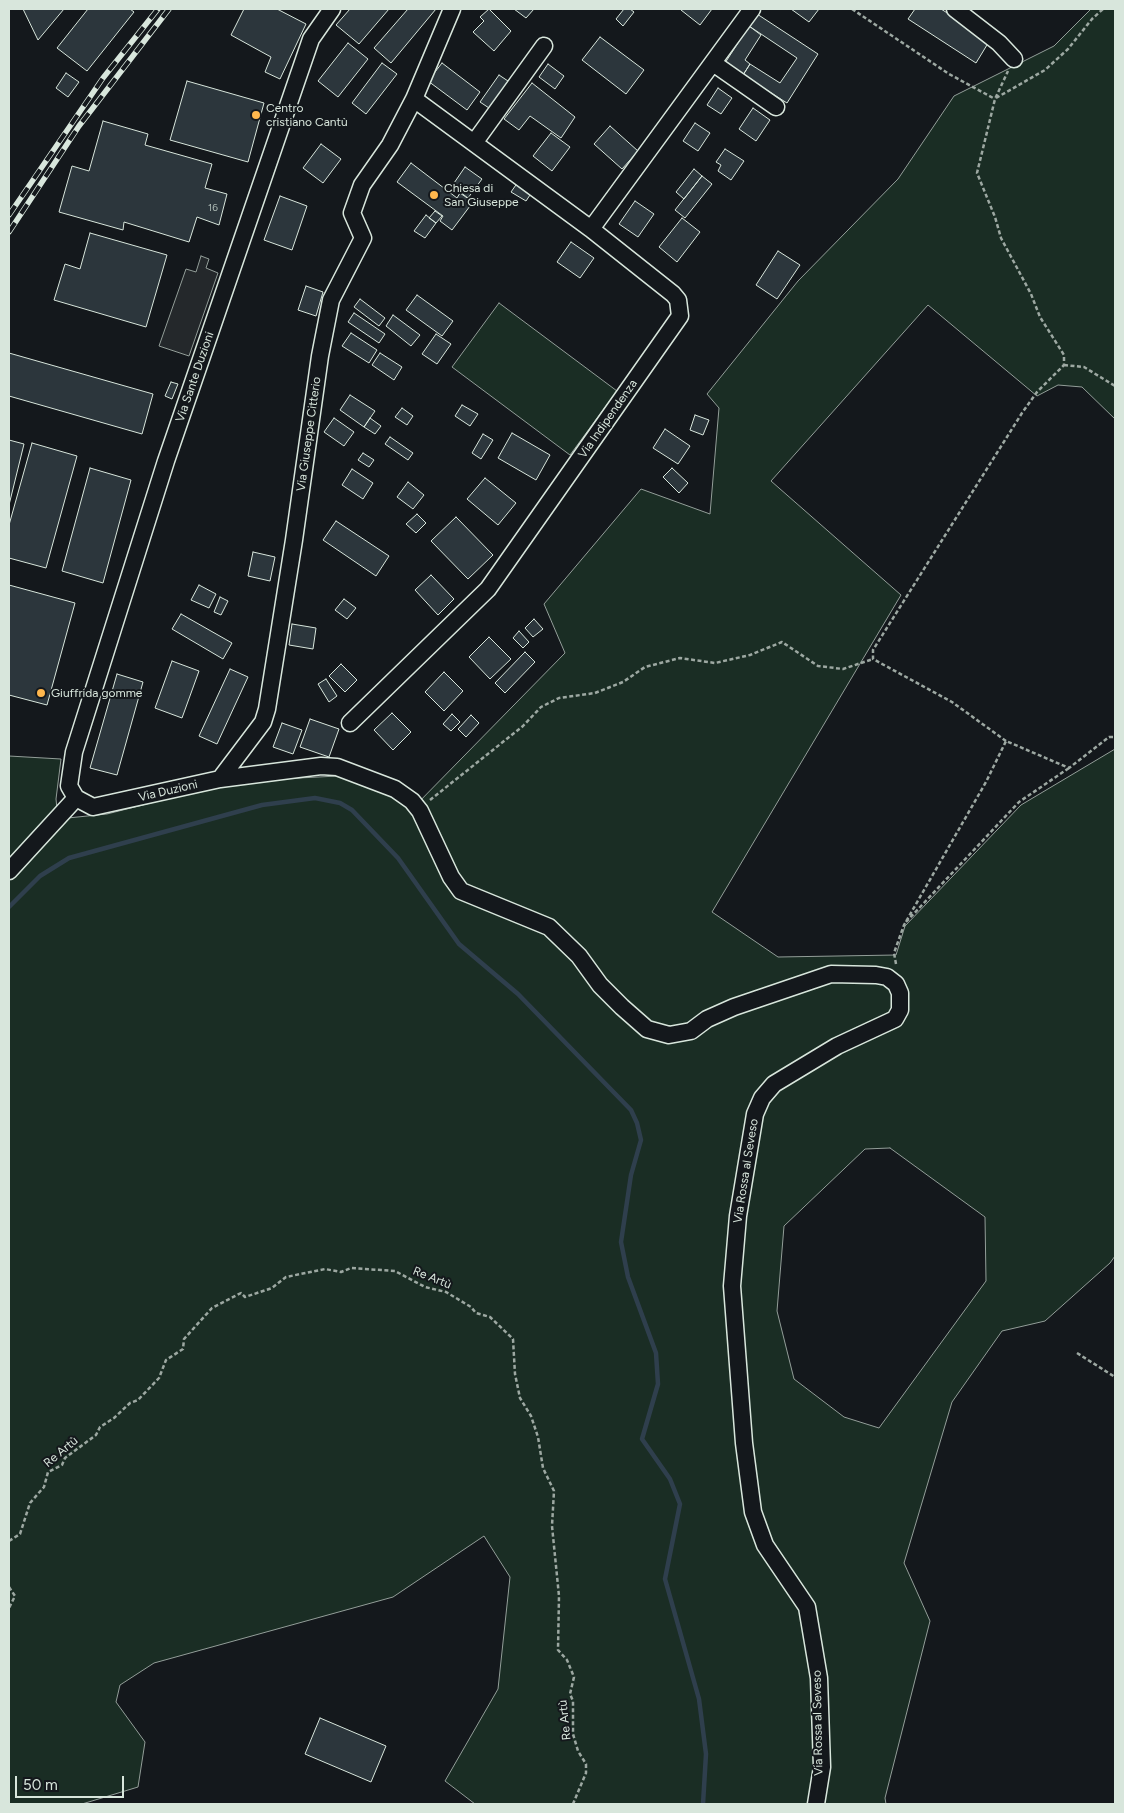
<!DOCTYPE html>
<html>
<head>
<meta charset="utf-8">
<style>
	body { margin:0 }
	#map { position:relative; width:1124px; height:1813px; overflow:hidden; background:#14181c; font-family:Figtree,sans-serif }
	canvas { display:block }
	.frame { position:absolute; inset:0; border:10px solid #d8e6dc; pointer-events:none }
	.scale { position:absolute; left:15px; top:1776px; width:109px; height:22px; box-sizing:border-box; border:2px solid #d8e6dc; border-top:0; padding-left:6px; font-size:15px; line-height:18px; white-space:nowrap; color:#d8e6dc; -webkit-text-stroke:4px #14181c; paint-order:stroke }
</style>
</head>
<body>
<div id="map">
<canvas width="1124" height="1813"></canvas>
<div class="frame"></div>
<div class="scale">50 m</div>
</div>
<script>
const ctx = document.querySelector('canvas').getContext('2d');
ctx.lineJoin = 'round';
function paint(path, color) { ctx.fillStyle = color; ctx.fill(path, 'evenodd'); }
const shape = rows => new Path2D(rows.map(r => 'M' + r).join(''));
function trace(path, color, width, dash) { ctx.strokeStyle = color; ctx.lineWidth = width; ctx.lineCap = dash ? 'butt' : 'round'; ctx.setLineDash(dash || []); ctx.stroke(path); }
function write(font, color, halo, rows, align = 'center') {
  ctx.font = font + ' Figtree,sans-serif'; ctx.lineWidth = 4; ctx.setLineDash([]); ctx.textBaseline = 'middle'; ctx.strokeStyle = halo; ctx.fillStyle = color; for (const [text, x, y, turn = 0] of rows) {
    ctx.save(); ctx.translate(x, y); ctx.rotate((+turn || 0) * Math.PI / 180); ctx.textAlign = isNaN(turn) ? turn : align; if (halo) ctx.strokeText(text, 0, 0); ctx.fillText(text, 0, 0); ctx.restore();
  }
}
const green = shape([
	[1091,9,1115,9,1115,419,1082,387,1058,385,1037,396,928,305,771,481,901,595,712,912,778,957,896,955,905,926,1021,805,1115,749,1115,1256,1110,1263,1045,1321,1002,1331,952,1402,904,1563,930,1621,885,1798,886,1804,475,1804,445,1781,498,1689,510,1577,484,1536,393,1597,154,1663,120,1685,116,1702,145,1742,138,1787,82,1804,9,1804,9,756,61,759,56,799,58,819,107,814,202,790,260,780,338,776,388,795,411,810,565,653,544,604,641,489,710,514,719,408,707,394,798,281,898,179,954,96,1054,46,1091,9],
	[890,1148,985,1217,986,1281,879,1428,844,1417,794,1379,777,1311,784,1226,865,1149,890,1148],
	[499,303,617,391,570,455,452,367,499,303]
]);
paint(green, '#1a2d24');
trace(green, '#939e99', 1);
const parking = shape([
	[201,256,209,259,206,268,218,273,189,356,159,346,186,269,196,272,201,256]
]);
paint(parking, '#24282b');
trace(parking, '#939e99', 1);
trace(shape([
	[9,907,40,876,69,858,262,805,315,798,340,803,352,810,398,858,459,944,518,994,631,1110,637,1123,641,1140,631,1175,621,1242,628,1277,656,1353,658,1384,642,1439,670,1479,680,1504,665,1579,699,1699,706,1754,703,1804]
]), '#2f3f4d', 4.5);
const building = shape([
	[23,9,64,9,38,40,23,9],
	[88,9,130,9,134,12,87,71,57,48,88,9],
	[244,9,277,9,306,24,280,79,265,72,271,57,231,35,244,9],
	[350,9,389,9,359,44,336,25,350,9],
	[408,9,436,9,391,63,374,48,408,9],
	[489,9,511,31,494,51,473,32,484,21,480,17,489,9],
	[514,9,534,9,526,18,514,9],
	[624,9,630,9,634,12,623,26,616,19,624,9],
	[682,9,712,9,700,25,681,10,682,9],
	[791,9,819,9,809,22,791,9],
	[915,9,941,9,990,40,976,63,908,19,915,9],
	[757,14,818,54,787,103,743,75,750,64,780,83,797,58,749,26,757,14],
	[749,26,761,35,745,60,750,64,743,75,725,63,749,26],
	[600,37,644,70,626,94,582,60,600,37],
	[348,43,368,59,338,97,318,81,348,43],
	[382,63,397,74,366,114,352,103,382,63],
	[442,63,480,92,467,110,428,81,442,63],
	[548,64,564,76,555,89,539,77,548,64],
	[66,73,79,82,68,97,56,88,66,73],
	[499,75,511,83,492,110,480,102,499,75],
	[187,81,264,103,248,162,170,140,187,81],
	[532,83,575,117,561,138,530,116,519,130,504,119,532,83],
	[718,88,732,98,721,114,707,105,718,88],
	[753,108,770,120,756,141,739,129,753,108],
	[103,121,148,134,145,145,212,164,205,188,227,194,219,225,197,217,189,242,124,222,123,230,59,212,72,166,89,171,103,121],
	[695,123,710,133,698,151,683,141,695,123],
	[610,126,638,151,622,169,594,144,610,126],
	[551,133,570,147,552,171,533,156,551,133],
	[321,144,341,159,323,183,303,168,321,144],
	[725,149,744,161,731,180,718,171,721,165,716,162,725,149],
	[411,163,457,198,460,193,473,202,452,230,440,221,443,216,397,182,411,163],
	[465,167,482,179,468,198,452,186,465,167],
	[694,169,702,176,684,199,676,192,694,169],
	[702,176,712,184,685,218,675,210,702,176],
	[518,182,532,192,526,201,511,192,518,182],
	[280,196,307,206,292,250,264,240,280,196],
	[635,201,654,214,638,237,619,224,635,201],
	[435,211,442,216,436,223,429,218,435,211],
	[426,215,436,223,425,238,414,231,426,215],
	[682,218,700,232,677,262,659,247,682,218],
	[90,233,167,255,146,327,54,300,65,264,80,269,90,233],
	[571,242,594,258,580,278,557,262,571,242],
	[778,251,800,265,777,299,756,285,778,251],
	[306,286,323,292,316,316,298,310,306,286],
	[417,295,453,321,442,336,406,310,417,295],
	[360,299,385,318,379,326,354,307,360,299],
	[354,313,385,334,379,343,348,322,354,313],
	[393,315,420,335,411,346,386,326,393,315],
	[351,333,377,350,369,363,342,346,351,333],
	[436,334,451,344,437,364,422,354,436,334],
	[9,353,153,394,142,434,9,396,9,353],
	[380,353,402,367,394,380,372,365,380,353],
	[171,382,178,384,172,399,165,396,171,382],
	[350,395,375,411,364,427,340,410,350,395],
	[462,405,478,414,470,426,455,416,462,405],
	[402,408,413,416,407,425,395,417,402,408],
	[695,415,709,420,703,435,690,430,695,415],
	[334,418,354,432,344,446,324,432,334,418],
	[370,418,381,426,375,434,364,427,370,418],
	[665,429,690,446,678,464,653,448,665,429],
	[512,433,550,455,536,480,498,458,512,433],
	[483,434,493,440,481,459,472,453,483,434],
	[390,437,413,453,408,460,385,444,390,437],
	[9,440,24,444,9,505,9,440],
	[32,443,77,456,46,568,9,558,9,525,32,443],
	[363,453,374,460,369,467,358,460,363,453],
	[90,468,131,480,103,583,62,571,90,468],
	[672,468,688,483,679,493,663,477,672,468],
	[352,469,373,483,363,499,342,485,352,469],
	[485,478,516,503,498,525,467,499,485,478],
	[408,482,424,495,413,509,397,497,408,482],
	[417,514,426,523,416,533,406,524,417,514],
	[456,517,493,555,468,579,431,541,456,517],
	[336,521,389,556,376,576,323,540,336,521],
	[253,552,275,557,270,581,248,576,253,552],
	[431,575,454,599,438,615,415,590,431,575],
	[9,585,75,603,47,705,9,695,9,585],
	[199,585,216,594,209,608,191,600,199,585],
	[220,597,228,601,221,615,214,612,220,597],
	[344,599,356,608,347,619,335,610,344,599],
	[181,614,232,643,223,659,172,629,181,614],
	[534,619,543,629,533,637,525,628,534,619],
	[292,624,316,628,313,649,289,645,292,624],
	[519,631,529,642,523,648,513,638,519,631],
	[489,637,511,659,490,679,469,657,489,637],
	[525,652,535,662,505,693,495,683,525,652],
	[172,661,199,671,182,718,155,708,172,661],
	[341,664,357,680,345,692,329,676,341,664],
	[230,669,248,677,217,744,199,736,230,669],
	[444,672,463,691,444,711,425,692,444,672],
	[117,674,143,682,117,775,90,768,117,674],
	[326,679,337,696,329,702,318,684,326,679],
	[392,713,411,732,393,750,374,730,392,713],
	[452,714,460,722,451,731,443,724,452,714],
	[471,715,479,723,466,737,458,729,471,715],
	[310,719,339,729,329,757,300,747,310,719],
	[282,723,302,730,293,754,273,747,282,723],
	[320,1718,386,1746,371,1782,305,1754,320,1718]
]);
paint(building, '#2c363c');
trace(building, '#d8e6dc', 1);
const minor = shape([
	[332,9,311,39,166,461,74,752,69,786,76,798,93,807,220,779,321,766,337,767,395,789,412,801,420,811,451,877,461,891,549,927,579,956,600,985,622,1007,647,1029,669,1035,691,1031,707,1019,734,1007,831,974,876,975,887,977,896,984,900,993,900,1010,895,1019,837,1046,774,1084,762,1098,755,1114,738,1216,732,1286,744,1443,753,1512,765,1545,807,1607,819,1678,822,1767,816,1804],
	[955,9,999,43,1014,59],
	[713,63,776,107],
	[474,143,544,46],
	[591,229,752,9],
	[350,723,488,589,680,316,678,300,673,294,591,229,414,99],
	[220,779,263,722,267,709,294,540,320,356,331,300,363,238,352,213,362,185,390,145,414,99,452,9],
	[9,871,76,798]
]);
trace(minor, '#d8e6dc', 19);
trace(shape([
	[852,9,949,74,995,99],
	[996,98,1045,70,1068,49,1092,19,1103,9],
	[1064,365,1084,367,1115,386],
	[1006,741,952,702,873,659,873,650,1022,413,1037,392,1064,365,1064,355,1040,317,1031,294,1001,238,995,217,977,173,995,99,1008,71],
	[430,800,523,726,541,707,559,698,595,693,623,682,645,667,680,658,715,663,750,655,782,642,818,666,843,669,873,659],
	[906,922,1019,802,1069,768],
	[896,964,894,953,904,925,986,782,1006,741,1069,768,1109,737,1115,737],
	[1077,1353,1115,1377],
	[9,1541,20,1534,30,1503,44,1487,48,1472,62,1465,65,1458,96,1435,100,1427,114,1418,130,1403,138,1400,159,1378,166,1360,183,1349,184,1339,212,1308,241,1293,245,1297,272,1288,286,1277,325,1269,341,1272,351,1268,395,1271,425,1287,446,1292,471,1307,476,1313,490,1317,513,1339,515,1374,520,1398,531,1416,538,1437,543,1468,554,1491,552,1526,559,1596,558,1650,567,1660,574,1677,570,1694,573,1701,573,1734,578,1751,586,1764,586,1773,573,1804],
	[9,1587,15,1596,9,1608]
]), '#9da8a2', 2.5, [4, 2.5]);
trace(minor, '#14181c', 16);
const rail = shape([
	[9,215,103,78,158,9],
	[9,232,79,126,169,9]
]);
trace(rail, '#d8e6dc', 5.5);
trace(rail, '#14181c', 4, [11]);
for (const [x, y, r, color] of [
	[256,115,5,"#ffb74d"],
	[434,195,5,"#ffb74d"],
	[41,693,5,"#ffb74d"]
]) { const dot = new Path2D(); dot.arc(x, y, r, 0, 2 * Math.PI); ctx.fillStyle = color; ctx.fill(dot); trace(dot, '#14181c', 2); }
write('10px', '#adbab4', null, [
	["16",213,208]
]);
write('12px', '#d8e6dc', '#14181c', [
	["Centro",266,108],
	["cristiano Cantù",266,122],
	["Chiesa di",444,188],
	["San Giuseppe",444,202],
	["Giuffrida gomme",51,693]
], 'left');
write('12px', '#d8e6dc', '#14181c', [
	["Via Sante Duzioni",195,377,-71],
	["Via Indipendenza",608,419,-55],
	["Via Giuseppe Citterio",309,434,-82],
	["Via Duzioni",168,791,-13],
	["Via Rossa al Seveso",746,1171,-81],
	["Re Artù",432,1278,22],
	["Re Artù",61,1452,-40],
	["Re Artù",565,1720,-96],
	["Via Rossa al Seveso",818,1723,-91]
]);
</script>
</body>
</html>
